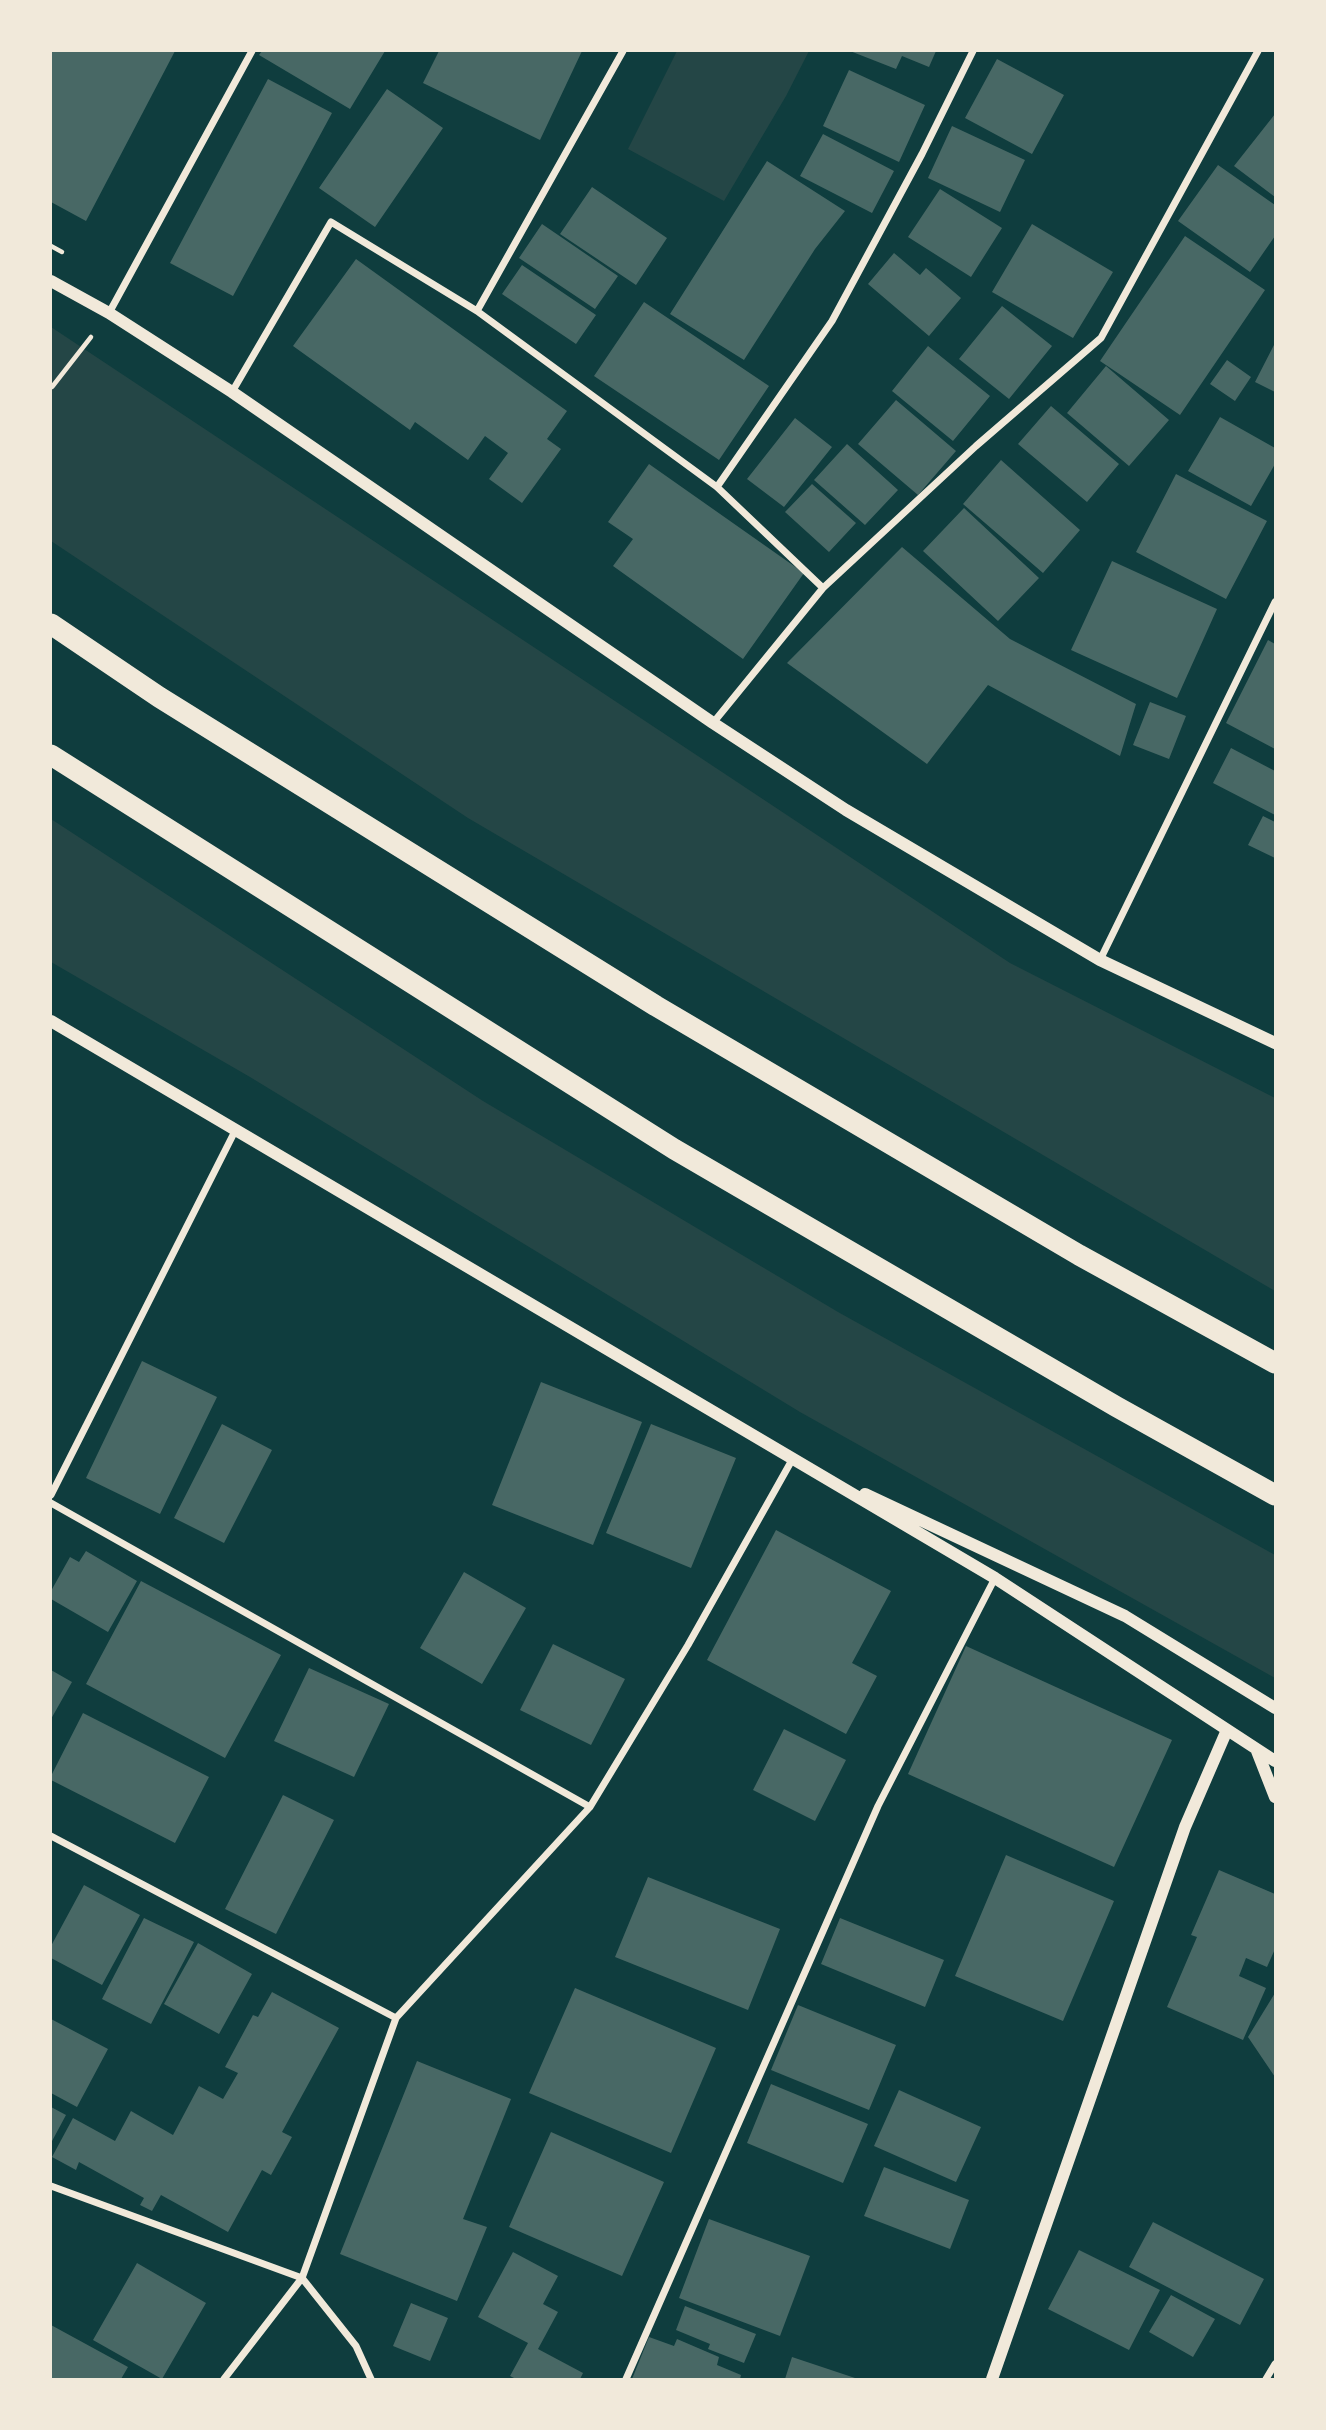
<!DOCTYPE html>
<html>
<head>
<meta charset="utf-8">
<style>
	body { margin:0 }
	#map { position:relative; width:1326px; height:2430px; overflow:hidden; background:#0f3d3e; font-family:Inter,sans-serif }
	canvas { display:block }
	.frame { position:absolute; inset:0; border:52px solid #f1e9da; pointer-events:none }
</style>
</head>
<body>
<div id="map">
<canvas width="1326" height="2430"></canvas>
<div class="frame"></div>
</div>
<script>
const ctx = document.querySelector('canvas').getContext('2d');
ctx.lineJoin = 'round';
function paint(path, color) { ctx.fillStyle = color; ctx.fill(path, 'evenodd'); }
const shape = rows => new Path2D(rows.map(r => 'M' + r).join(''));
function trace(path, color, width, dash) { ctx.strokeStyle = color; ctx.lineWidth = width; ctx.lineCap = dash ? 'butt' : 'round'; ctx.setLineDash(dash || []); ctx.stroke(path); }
paint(shape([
	[677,51,809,51,786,96,724,201,628,149],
	[51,327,1010,963,1275,1098,1275,1291,468,818,51,541],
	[51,819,483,1101,838,1312,1275,1555,1275,1678,800,1412,250,1077,51,962]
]), '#244646');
paint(shape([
	[51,51,175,51,86,221,51,202],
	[262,51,385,51,350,109,259,55],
	[439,51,582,51,540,140,423,83],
	[850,51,936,51,929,67,902,56,896,69],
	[997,59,1064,95,1032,154,965,118],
	[849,70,925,105,899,162,823,126],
	[268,79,332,113,233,296,170,263],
	[387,89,443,128,375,227,319,188],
	[1275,114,1275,197,1234,166],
	[952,126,1025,160,1000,212,928,178],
	[823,134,894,171,872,213,800,176],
	[767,161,845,211,815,249,744,360,670,314],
	[1218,165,1275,205,1275,236,1250,272,1178,221],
	[592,187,667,238,636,285,560,234],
	[940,189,1002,228,971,277,908,237],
	[542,224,618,276,595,309,519,258],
	[1032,224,1113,272,1073,338,992,292],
	[1185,236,1265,290,1180,415,1100,361],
	[894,253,920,275,926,268,961,298,929,336,868,284],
	[356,259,567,411,547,439,561,449,522,503,489,479,508,453,485,436,468,460,415,422,410,430,293,346],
	[522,265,596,315,576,344,502,294],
	[644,302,769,386,719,460,594,376],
	[1002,306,1052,346,1009,399,959,359],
	[1275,343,1275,392,1255,382],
	[928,346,990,396,953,441,892,391],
	[1227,360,1251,377,1235,401,1210,384],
	[1106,366,1169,420,1129,466,1067,413],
	[896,400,956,451,918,495,858,444],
	[1051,406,1119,464,1087,502,1018,444],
	[1220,417,1275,448,1275,464,1251,506,1188,471],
	[795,418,832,447,784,507,747,479],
	[847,444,898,490,865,525,814,480],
	[1001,460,1080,530,1043,573,963,504],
	[649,464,804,573,743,659,613,566,633,539,608,522],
	[1176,474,1267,521,1226,599,1136,552],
	[812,484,856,523,829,552,785,512],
	[964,508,1039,578,998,621,923,551],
	[902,547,1010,639,1136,704,1120,756,988,685,927,764,787,663],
	[1112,561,1217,609,1177,698,1071,650],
	[1268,640,1275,644,1275,749,1226,723],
	[1150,702,1186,716,1169,759,1133,745],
	[1231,748,1275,771,1275,815,1213,783],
	[1263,816,1275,822,1275,858,1248,845],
	[142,1361,217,1397,160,1514,86,1478],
	[541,1382,642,1422,593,1545,492,1505],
	[222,1424,272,1450,224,1543,174,1518],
	[651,1424,736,1458,691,1568,606,1533],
	[776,1530,891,1591,852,1663,877,1676,846,1734,707,1660],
	[86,1551,137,1581,108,1632,51,1599,51,1591,70,1557,79,1562],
	[464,1572,526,1608,482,1684,420,1648],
	[141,1581,281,1655,225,1758,86,1684],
	[553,1644,625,1679,591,1745,520,1710],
	[966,1646,1172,1740,1114,1867,908,1774],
	[309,1668,389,1704,354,1777,274,1741],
	[51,1670,72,1682,51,1719],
	[83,1713,209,1777,175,1843,51,1780,51,1776],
	[784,1729,846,1760,815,1821,753,1790],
	[283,1795,334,1820,276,1934,225,1909],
	[1006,1855,1114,1901,1063,2021,955,1976],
	[1219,1870,1275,1894,1275,1949,1267,1967,1246,1958,1239,1976,1266,1988,1243,2040,1167,2007,1197,1937,1191,1935],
	[648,1877,780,1929,748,2010,615,1957],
	[84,1885,140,1915,102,1985,51,1958,51,1946],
	[144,1918,194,1942,151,2024,102,1999],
	[840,1918,944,1960,925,2007,821,1964],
	[198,1943,252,1974,219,2034,164,2004],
	[575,1988,716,2048,671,2153,529,2093],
	[272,1992,339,2028,282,2132,292,2137,271,2175,262,2170,228,2232,161,2195,152,2211,140,2205,144,2198,79,2162,76,2170,52,2157,73,2118,115,2141,131,2111,173,2135,199,2086,223,2099,238,2073,225,2067,253,2015,258,2017],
	[1275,1993,1275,2077,1248,2037],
	[798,2005,896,2045,869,2110,771,2070],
	[51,2019,108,2049,77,2107,51,2093],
	[417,2061,511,2099,463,2219,487,2227,457,2301,340,2254],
	[771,2084,868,2124,843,2183,747,2143],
	[899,2090,981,2127,956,2182,874,2146],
	[51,2107,66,2115,51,2143],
	[551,2132,664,2182,622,2276,509,2227],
	[884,2167,969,2200,950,2249,864,2216],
	[709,2219,810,2256,780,2336,679,2298],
	[1153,2222,1264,2279,1240,2325,1129,2267],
	[1079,2250,1160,2290,1129,2350,1048,2309],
	[513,2252,558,2276,543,2304,558,2312,538,2349,583,2373,580,2379,516,2379,510,2376,528,2343,478,2317],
	[137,2263,206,2303,162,2379,93,2340],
	[1171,2295,1215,2319,1193,2357,1149,2332],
	[411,2303,448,2318,430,2361,393,2346],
	[685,2306,756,2334,744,2363,708,2349,710,2344,676,2330],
	[51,2325,128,2367,121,2379,51,2379],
	[649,2337,674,2346,677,2339,719,2357,717,2365,741,2375,740,2379,632,2379],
	[792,2357,858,2379,785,2379]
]), '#486865');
trace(shape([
	[51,246,62,252],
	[51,386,52,387,91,337]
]), '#f1e9da', 4.5);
trace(shape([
	[477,311,623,51],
	[109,313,252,51],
	[232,392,331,222,477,311,717,487,823,588],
	[717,487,832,321,922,154,973,51],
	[713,723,823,588,976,446,1101,338,1258,51],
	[1100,960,1275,602],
	[51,1495,236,1129],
	[51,1503,590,1807],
	[51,1836,396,2018],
	[51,2186,302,2278,356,2346,371,2379],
	[224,2379,302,2278,396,2018,590,1807,688,1645,792,1460],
	[626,2379,878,1806,995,1578],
	[1266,2379,1275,2364]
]), '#f1e9da', 7);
trace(shape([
	[51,281,109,313,232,392,713,723,846,810,1100,960,1275,1043],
	[51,1021,995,1578,1275,1761],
	[865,1494,1125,1616,1275,1708],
	[1257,1751,1275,1797],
	[992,2379,1185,1827,1227,1730]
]), '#f1e9da', 12);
trace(shape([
	[51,624,159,697,656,1006,1079,1255,1275,1363],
	[51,755,674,1149,1117,1407,1275,1495]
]), '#f1e9da', 21);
</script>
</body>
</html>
